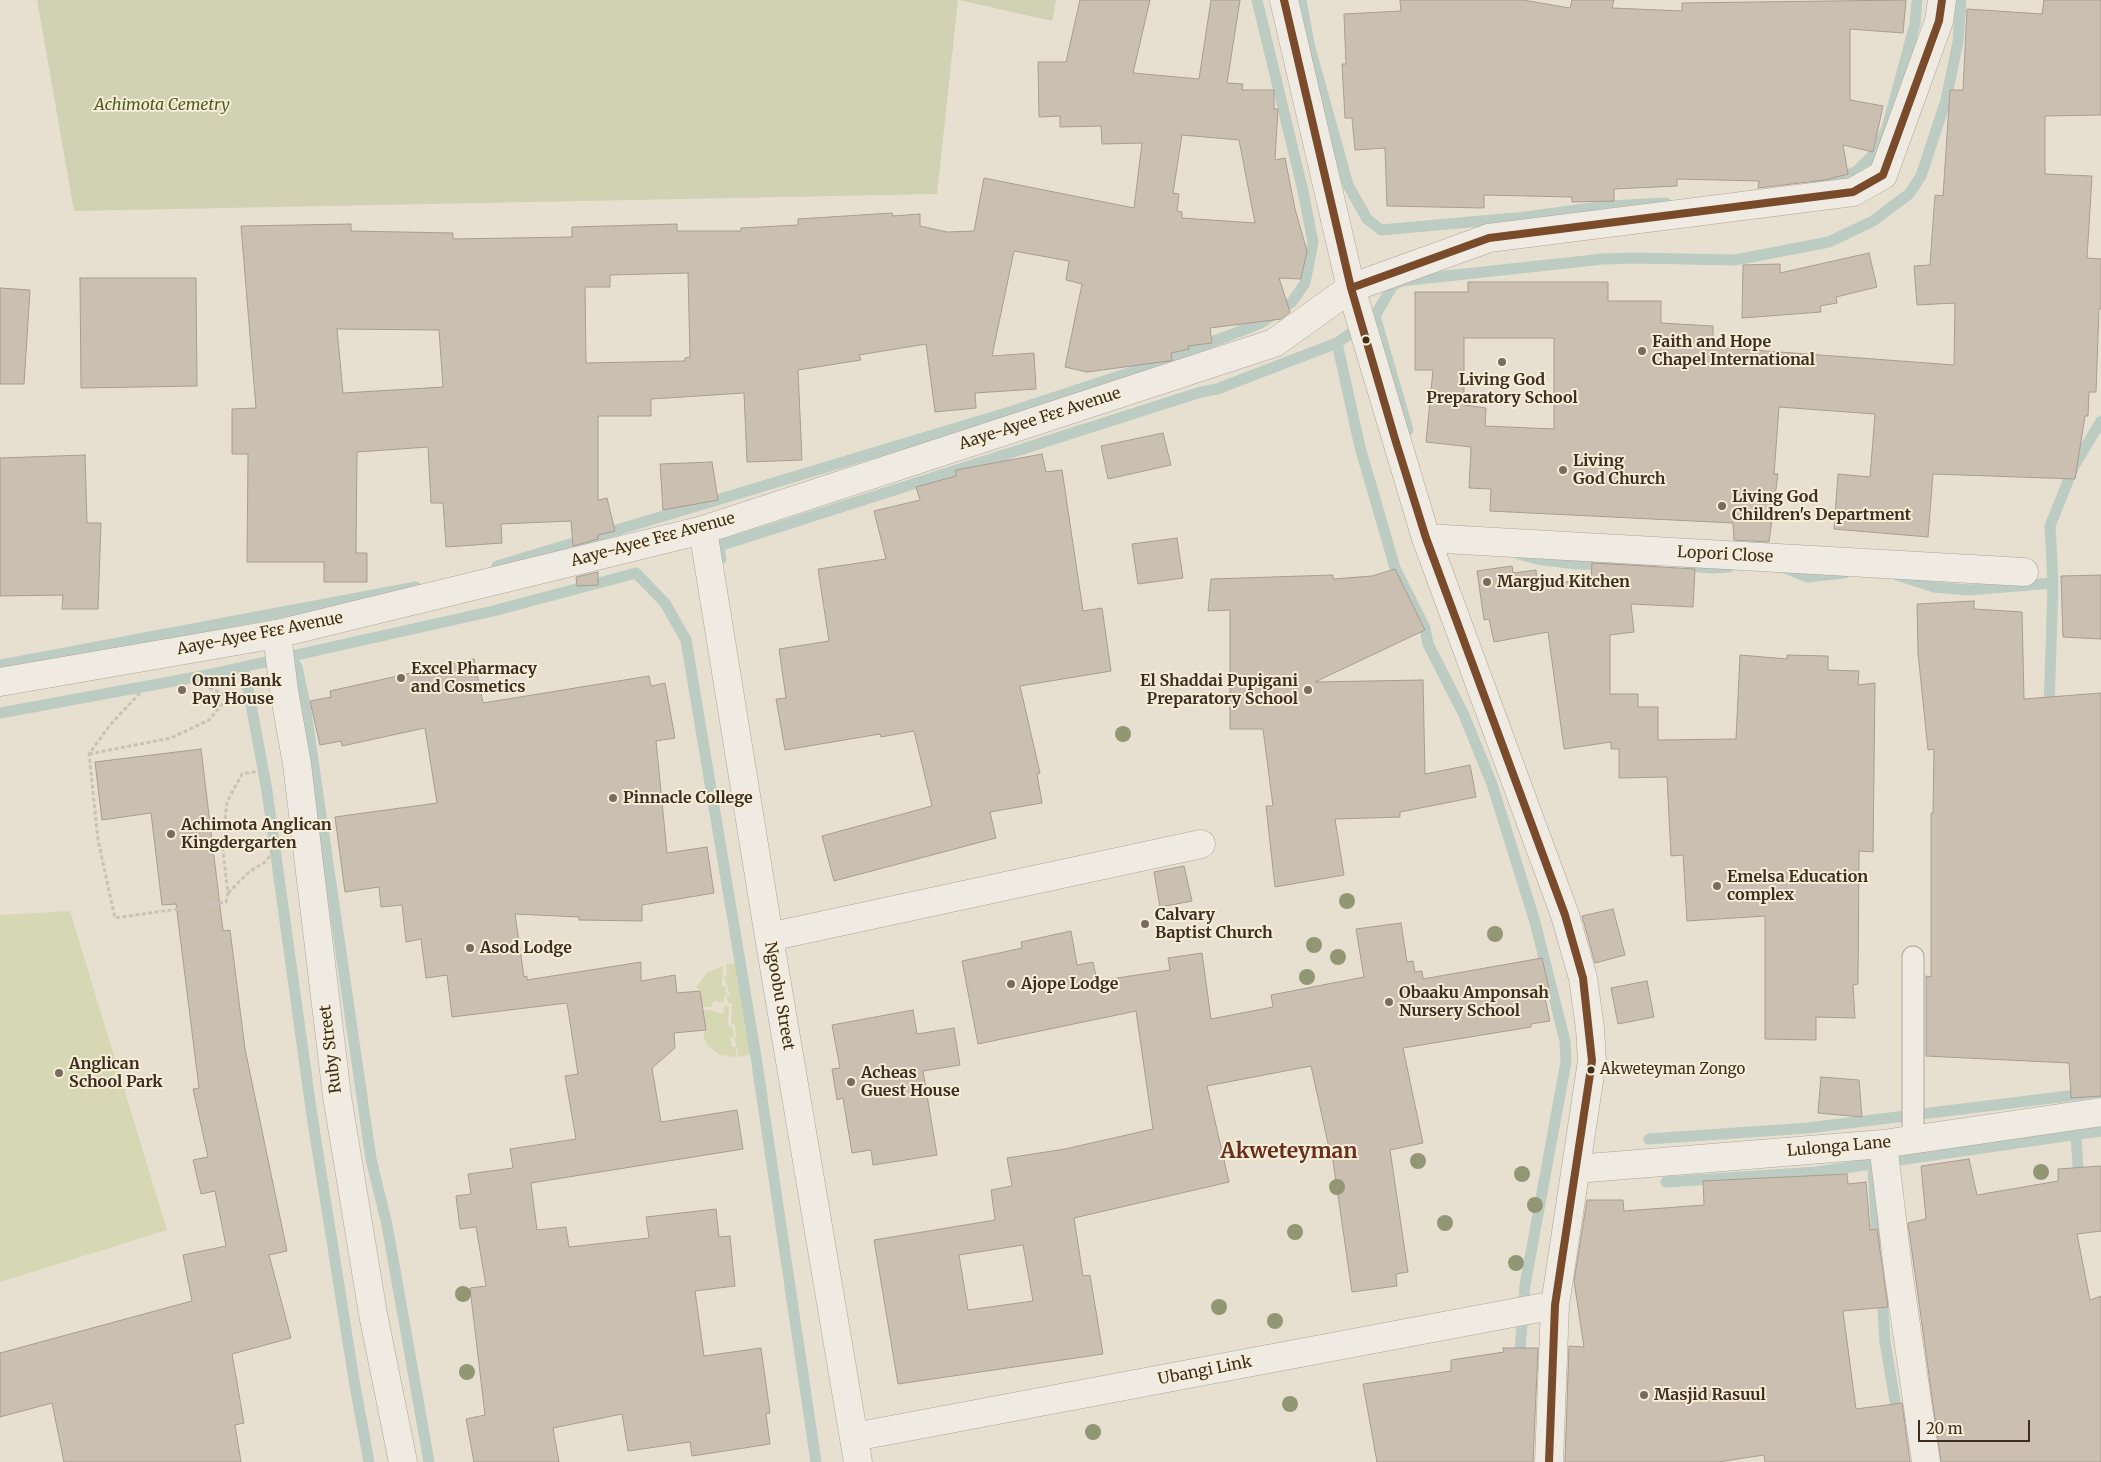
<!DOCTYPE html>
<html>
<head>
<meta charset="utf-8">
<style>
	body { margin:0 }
	#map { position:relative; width:2101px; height:1462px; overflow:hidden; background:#e7e0d1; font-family:Merriweather,serif }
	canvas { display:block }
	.scale { position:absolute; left:1918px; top:1420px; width:112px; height:22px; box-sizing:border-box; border:2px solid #3d2e20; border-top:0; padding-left:6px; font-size:15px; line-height:18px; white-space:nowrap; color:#3d2e20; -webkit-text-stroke:4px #f7eed8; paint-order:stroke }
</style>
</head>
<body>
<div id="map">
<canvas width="2101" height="1462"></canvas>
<div class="scale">20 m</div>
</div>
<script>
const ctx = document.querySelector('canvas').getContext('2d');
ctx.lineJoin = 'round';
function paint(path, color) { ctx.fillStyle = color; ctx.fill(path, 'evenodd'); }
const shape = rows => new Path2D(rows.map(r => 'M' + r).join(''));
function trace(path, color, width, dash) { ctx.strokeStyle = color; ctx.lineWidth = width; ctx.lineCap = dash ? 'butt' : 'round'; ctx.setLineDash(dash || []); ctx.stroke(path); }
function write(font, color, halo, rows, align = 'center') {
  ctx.font = font + ' Merriweather,serif'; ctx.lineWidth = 4; ctx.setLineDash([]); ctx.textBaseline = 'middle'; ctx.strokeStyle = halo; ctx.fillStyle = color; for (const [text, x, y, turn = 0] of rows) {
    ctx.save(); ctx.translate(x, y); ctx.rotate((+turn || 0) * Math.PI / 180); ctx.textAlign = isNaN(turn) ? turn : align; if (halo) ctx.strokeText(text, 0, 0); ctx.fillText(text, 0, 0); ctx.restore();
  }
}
paint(shape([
	[70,911,167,1230,0,1282,0,915],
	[737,963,752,1054,739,1057,734,1038,736,1037,735,1025,731,1024,732,1004,728,1003,727,996,730,996,724,977,727,975,726,964],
	[723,966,722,986,725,986,727,995,724,996,724,1003,714,1001,711,1007,703,1007,703,1010,711,1010,720,1014,724,1012,724,1005,729,1006,728,1026,732,1027,734,1037,730,1038,732,1047,735,1047,737,1057,720,1055,708,1046,703,1036,705,1030,700,990,696,987,707,973]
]), '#d6d7b3');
paint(shape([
	[37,0,958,0,937,194,74,211],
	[959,0,1056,0,1052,21]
]), '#d1d1b3');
trace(shape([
	[1301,0,1310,48,1348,185,1367,219,1381,230,1526,217,1607,206,1666,203],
	[1819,184,1828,183,1857,171,1876,152,1887,128,1915,24,1917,0],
	[1375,316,1408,430],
	[1337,343,1360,447,1395,568,1425,628,1428,644,1464,715,1492,784,1535,922,1565,1041,1566,1062,1525,1285,1519,1363],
	[1519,554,1537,559,1576,564,1613,565,1652,564],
	[721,559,719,546,1201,392,1217,389,1337,343,1375,316,1393,285,1401,281,1603,259,1634,258,1735,260,1829,242,1873,221,1909,194,1921,176,1946,100,1958,42,1961,0],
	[497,566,1013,411,1147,367,1261,323,1292,302,1305,283,1313,242,1303,191,1257,0],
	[1688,566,1713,568,1729,567],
	[1782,567,1807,577,1844,573],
	[1897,575,1934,587,1969,590,2053,583],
	[289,656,297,667,305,705,371,1159,387,1225,429,1462],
	[0,665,416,587],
	[242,667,246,677,267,791,312,1116,355,1386,369,1462],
	[2049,710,2053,583,2050,526,2074,466,2101,421],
	[0,713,207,675,493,611,636,573,665,603,686,640,756,1057,816,1462],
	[2076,1134,2079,1183],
	[1649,1139,1808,1128,2101,1092],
	[1873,1166,1877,1243],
	[1666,1182,1816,1172,2101,1131],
	[1882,1293,1885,1342,1895,1401]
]), '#bcccc2', 11);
const building = shape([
	[1080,0,1150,0,1133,73,1199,79,1211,0,1240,0,1227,83,1243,84,1242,90,1274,90,1274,109,1278,109,1275,160,1285,158,1295,209,1307,251,1301,279,1279,278,1290,312,1281,319,1210,328,1212,343,1188,346,1189,349,1171,353,1172,360,1169,361,1087,372,1065,367,1082,284,1066,280,1069,261,1014,251,992,356,1034,353,1036,389,975,393,976,408,935,412,926,344,859,355,861,360,798,370,802,460,747,462,744,393,651,399,651,416,598,416,598,500,607,498,615,531,598,535,598,539,573,546,571,521,501,524,502,543,446,547,443,503,431,503,428,447,357,452,356,553,367,553,367,582,324,582,324,562,247,562,248,454,232,454,232,409,256,408,241,226,351,224,351,231,453,233,453,239,572,237,572,227,677,224,677,231,741,231,741,228,798,225,798,219,892,213,893,216,920,214,920,226,947,232,974,231,984,178,1134,208,1142,143,1102,144,1101,126,1060,127,1060,116,1039,117,1038,62,1066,62,1080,0],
	[1182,135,1239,140,1255,223,1182,218,1182,212,1177,211,1179,194,1173,193,1182,135],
	[688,273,690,357,685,358,685,361,586,363,585,287,610,287,610,275,688,273],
	[337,329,439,330,443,387,343,393,337,329],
	[1400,0,1523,0,1570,8,1572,0,1614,0,1612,8,1682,11,1682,3,1906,0,1903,33,1850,29,1850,100,1883,106,1873,152,1843,145,1848,174,1825,180,1758,188,1759,181,1677,179,1677,186,1614,189,1614,201,1572,202,1572,197,1484,195,1484,208,1387,206,1385,148,1355,150,1352,118,1345,118,1342,64,1346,64,1344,14,1401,11,1400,0],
	[2044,0,2101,0,2101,115,2045,116,2045,174,2092,176,2087,258,2101,259,2101,309,2099,308,2096,392,2089,392,2088,416,2085,416,2075,479,1933,474,1928,537,1834,529,1838,474,1870,477,1875,414,1779,407,1774,474,1778,474,1769,542,1734,540,1733,523,1490,511,1491,489,1469,488,1471,447,1426,442,1433,370,1415,370,1415,292,1468,292,1468,282,1608,282,1608,301,1661,301,1661,323,1713,326,1713,347,1954,365,1955,303,1917,305,1914,266,1930,265,1935,195,1943,196,1950,90,1963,90,1967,9,2042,14,2044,0],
	[1464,338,1554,338,1554,429,1485,426,1486,408,1464,405,1464,338],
	[1869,253,1877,287,1836,297,1837,303,1820,306,1821,312,1742,318,1743,265,1780,264,1780,273,1869,253],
	[80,278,196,278,197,386,81,388,80,278],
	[0,288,30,290,24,384,0,384,0,288],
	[1163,433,1171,465,1108,479,1101,446,1163,433],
	[1042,454,1046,472,1062,470,1083,611,1102,608,1111,671,1020,686,1040,773,1037,774,1042,803,990,812,996,838,834,881,822,836,932,806,914,731,881,737,880,734,785,750,776,699,786,698,779,649,829,641,818,569,886,559,874,511,920,500,916,487,956,476,956,470,1042,454],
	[85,455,87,523,101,523,98,609,62,609,63,595,0,596,0,458,85,455],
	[712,462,718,500,663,510,660,464,712,462],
	[1177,538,1183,578,1138,584,1132,544,1177,538],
	[1592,563,1695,569,1693,607,1631,604,1634,632,1610,635,1610,694,1638,694,1638,707,1658,707,1658,740,1736,739,1740,655,1787,659,1787,655,1828,656,1828,670,1859,671,1858,685,1875,683,1873,852,1859,851,1858,984,1853,985,1855,1018,1816,1017,1816,1040,1765,1039,1765,916,1687,921,1683,855,1671,856,1667,777,1619,778,1619,749,1611,749,1611,742,1564,749,1548,632,1494,642,1489,619,1484,620,1477,571,1512,566,1513,573,1536,570,1537,584,1591,580,1592,563],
	[1395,569,1425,630,1315,682,1423,680,1425,774,1470,765,1476,797,1400,812,1400,817,1335,819,1344,875,1275,887,1266,806,1273,806,1263,729,1230,729,1230,610,1208,611,1211,579,1333,575,1333,579,1372,576,1395,569],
	[598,572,598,585,577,586,576,577,598,572],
	[2101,575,2101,639,2063,637,2061,576,2101,575],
	[1974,601,1974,609,2022,612,2024,699,2101,693,2101,1096,2071,1098,2069,1063,1926,1056,1926,976,1931,977,1931,813,1933,813,1934,749,1928,750,1918,653,1917,604,1974,601],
	[474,659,483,703,649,676,651,686,665,683,675,738,656,741,667,853,707,847,714,893,642,905,642,921,579,920,579,917,515,914,524,977,527,976,527,980,641,962,641,981,675,975,677,993,700,991,706,1030,674,1033,675,1048,652,1068,661,1122,737,1110,743,1149,531,1183,537,1230,566,1227,569,1247,649,1238,646,1217,716,1209,719,1237,730,1236,735,1286,695,1291,704,1356,761,1348,770,1413,766,1414,770,1444,692,1456,690,1442,628,1451,622,1414,553,1428,559,1462,474,1462,466,1419,485,1415,470,1288,486,1286,476,1227,460,1229,456,1196,471,1194,468,1174,513,1168,510,1149,576,1139,565,1076,578,1074,567,1003,452,1017,447,975,426,978,421,939,406,942,402,905,381,907,379,887,345,892,335,817,437,803,425,728,342,746,341,741,320,745,310,701,331,697,330,691,474,659],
	[201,749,223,931,230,930,245,1049,287,1251,269,1255,291,1338,232,1354,244,1423,235,1425,241,1462,64,1462,52,1403,0,1417,0,1353,192,1301,183,1255,226,1246,215,1191,201,1194,193,1160,208,1157,193,1089,199,1088,176,904,162,905,151,813,102,820,95,762,201,749],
	[1184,866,1192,901,1160,907,1154,872,1184,866],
	[1613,909,1625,955,1595,963,1582,916,1613,909],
	[1401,923,1407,962,1413,961,1415,972,1422,971,1423,979,1542,958,1550,993,1544,994,1550,1021,1531,1024,1531,1027,1403,1048,1423,1143,1390,1150,1408,1272,1396,1274,1397,1286,1352,1292,1331,1147,1329,1148,1311,1066,1207,1086,1229,1182,1074,1218,1083,1276,1090,1275,1103,1354,898,1384,874,1240,995,1220,991,1190,1012,1186,1007,1158,1065,1149,1153,1129,1136,1011,978,1044,962,961,1022,948,1021,942,1071,931,1077,965,1093,962,1097,981,1170,970,1168,958,1202,953,1211,1019,1273,1007,1271,995,1364,977,1356,929,1401,923],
	[1023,1245,1033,1301,968,1310,959,1255,1023,1245],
	[1647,981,1654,1017,1618,1024,1611,988,1647,981],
	[913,1010,917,1034,954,1028,960,1065,923,1071,937,1155,873,1165,871,1150,852,1153,843,1098,837,1100,832,1069,840,1068,832,1025,913,1010],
	[1821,1077,1859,1080,1862,1117,1818,1113,1821,1077],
	[1969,1159,1977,1195,2058,1181,2058,1169,2101,1166,2101,1231,2077,1234,2090,1300,2101,1296,2101,1462,1941,1462,1908,1223,1926,1219,1921,1166,1969,1159],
	[1847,1174,1848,1184,1866,1182,1870,1230,1877,1229,1888,1307,1843,1311,1856,1409,1902,1403,1910,1462,1765,1462,1764,1455,1718,1462,1565,1462,1569,1346,1584,1347,1574,1281,1587,1200,1623,1200,1624,1211,1704,1205,1703,1181,1847,1174],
	[1503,1348,1538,1348,1533,1462,1377,1462,1363,1384,1451,1371,1451,1360,1504,1352,1503,1348]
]);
paint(building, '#cbbfb2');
trace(building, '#a89c90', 1);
const service = shape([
	[1913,1139,1913,957]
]);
const minor = shape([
	[1351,288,1426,538,1565,915,1583,978,1590,1028,1592,1061,1555,1305,1549,1462],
	[703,530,769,937,858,1462],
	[1426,538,2024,572],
	[277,634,284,691,297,764,337,1096,373,1314,403,1462],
	[769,937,1201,844],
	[1883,1144,1899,1277,1926,1462],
	[1576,1169,1883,1144,2101,1112],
	[854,1437,1555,1305]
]);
const tertiary = shape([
	[1284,0,1351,288],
	[0,682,277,634,703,530,1274,343,1351,288,1489,238,1853,192,1883,175,1939,21,1942,0]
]);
trace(service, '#ada599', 23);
trace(minor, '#ada599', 29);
trace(tertiary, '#ada599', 29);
trace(shape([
	[197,683,229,696],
	[140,693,110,725,89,754,98,840,115,918,226,902,228,894,222,843,227,802,242,774,265,770],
	[89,754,171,738,209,720,229,696,251,694],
	[228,893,249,872,265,862,273,852]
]), '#c8c2b9', 3, [4, 2.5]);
trace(service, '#efebe3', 21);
trace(minor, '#efebe3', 28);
trace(tertiary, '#efebe3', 28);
trace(shape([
	[1284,0,1351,288,1395,439,1426,538,1565,915,1583,978,1592,1061,1555,1305,1549,1462],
	[1351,288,1489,238,1853,192,1883,175,1939,21,1942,0]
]), '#7a4b2a', 8);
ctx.fillStyle = '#929673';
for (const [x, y] of [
	[1123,734],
	[1347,901],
	[1495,934],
	[1314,945],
	[1338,957],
	[1307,977],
	[1418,1161],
	[2041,1172],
	[1522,1174],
	[1337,1187],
	[1535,1205],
	[1445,1223],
	[1295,1232],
	[1516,1263],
	[463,1294],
	[1219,1307],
	[1275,1321],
	[467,1372],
	[1290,1404],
	[1093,1432]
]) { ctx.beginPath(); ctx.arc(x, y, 8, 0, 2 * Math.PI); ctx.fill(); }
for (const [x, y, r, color] of [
	[1366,340,4.5,"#3d2e20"],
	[1642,351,5,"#786c5e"],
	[1502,362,5,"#786c5e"],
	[1563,470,5,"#786c5e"],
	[1722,506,5,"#786c5e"],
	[1487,582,5,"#786c5e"],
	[401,678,5,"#786c5e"],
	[182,690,5,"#786c5e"],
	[1308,690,5,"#786c5e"],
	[613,798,5,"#786c5e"],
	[171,834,5,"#786c5e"],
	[1717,886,5,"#786c5e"],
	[1145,924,5,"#786c5e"],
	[470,948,5,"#786c5e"],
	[1011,984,5,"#786c5e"],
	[1389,1002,5,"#786c5e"],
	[1591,1070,4.5,"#3d2e20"],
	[59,1073,5,"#786c5e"],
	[851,1082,5,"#786c5e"],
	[1644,1395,5,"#786c5e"]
]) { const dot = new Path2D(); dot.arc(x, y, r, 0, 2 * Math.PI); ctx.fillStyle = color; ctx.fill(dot); trace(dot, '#f7eed8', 2); }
write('15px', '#3d2e20', '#f7eed8', [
	["Akweteyman Zongo",1600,1070]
], 'left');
write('italic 16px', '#4d5a26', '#f7eed8', [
	["Achimota Cemetry",162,105]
]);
write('bold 16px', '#3d2e20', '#f7eed8', [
	["Faith and Hope",1652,342],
	["Chapel International",1652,360],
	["Living God",1502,380,"center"],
	["Preparatory School",1502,398,"center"],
	["Living",1573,461],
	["God Church",1573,479],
	["Living God",1732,497],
	["Children's Department",1732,515],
	["Margjud Kitchen",1497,582],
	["Excel Pharmacy",411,669],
	["and Cosmetics",411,687],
	["Omni Bank",192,681],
	["Pay House",192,699],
	["El Shaddai Pupigani",1298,681,"right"],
	["Preparatory School",1298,699,"right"],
	["Pinnacle College",623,798],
	["Achimota Anglican",181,825],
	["Kingdergarten",181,843],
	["Emelsa Education",1727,877],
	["complex",1727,895],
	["Calvary",1155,915],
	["Baptist Church",1155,933],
	["Asod Lodge",480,948],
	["Ajope Lodge",1021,984],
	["Obaaku Amponsah",1399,993],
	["Nursery School",1399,1011],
	["Anglican",69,1064],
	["School Park",69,1082],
	["Acheas",861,1073],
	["Guest House",861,1091],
	["Masjid Rasuul",1654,1395]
], 'left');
write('16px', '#3d2e20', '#f7eed8', [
	["Aaye-Ayee Fɛɛ Avenue",1040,419,-18],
	["Aaye-Ayee Fɛɛ Avenue",653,540,-15],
	["Lopori Close",1725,555,3],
	["Aaye-Ayee Fɛɛ Avenue",260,634,-11],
	["Ngoobu Street",779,996,80],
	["Ruby Street",331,1049,-97],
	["Lulonga Lane",1839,1147,-5],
	["Ubangi Link",1205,1371,-11]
]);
write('bold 21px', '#6b2e1e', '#f7eed8', [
	["Akweteyman",1289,1152]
]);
</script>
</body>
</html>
